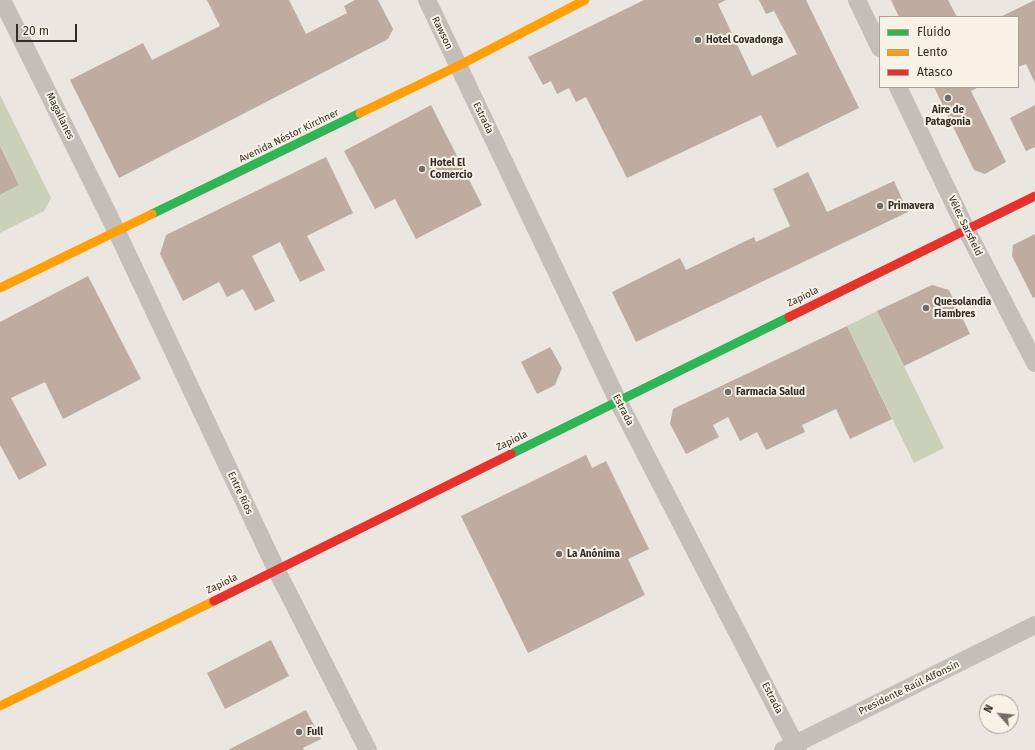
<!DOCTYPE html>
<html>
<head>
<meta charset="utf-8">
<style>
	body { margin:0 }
	#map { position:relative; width:1035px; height:750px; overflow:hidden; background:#ebe6df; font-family:"Fira Sans",sans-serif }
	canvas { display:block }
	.legend { position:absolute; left:879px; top:16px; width:140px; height:72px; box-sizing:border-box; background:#f8f1e6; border:1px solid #aaa29a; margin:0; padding:5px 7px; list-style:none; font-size:12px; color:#342c27 }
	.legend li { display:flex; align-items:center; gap:8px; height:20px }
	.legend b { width:20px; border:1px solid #aaa29a }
	.north { position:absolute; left:979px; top:694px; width:40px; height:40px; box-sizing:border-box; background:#f8f1e6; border:1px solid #aaa29a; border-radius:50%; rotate:297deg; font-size:11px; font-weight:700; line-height:16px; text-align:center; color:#342c27 }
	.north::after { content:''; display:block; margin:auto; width:14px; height:18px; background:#746d67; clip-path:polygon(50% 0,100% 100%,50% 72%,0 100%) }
	.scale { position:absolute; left:16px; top:24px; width:61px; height:18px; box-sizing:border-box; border:2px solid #342c27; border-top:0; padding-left:5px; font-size:12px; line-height:14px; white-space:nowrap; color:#342c27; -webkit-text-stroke:3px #f8f1e6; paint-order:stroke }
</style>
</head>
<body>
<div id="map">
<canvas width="1035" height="750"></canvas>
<ul class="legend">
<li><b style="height:5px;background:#30b455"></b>Fluido</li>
<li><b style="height:5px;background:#ff9f0a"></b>Lento</li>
<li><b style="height:5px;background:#e5322d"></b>Atasco</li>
</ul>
<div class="north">N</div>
<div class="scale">20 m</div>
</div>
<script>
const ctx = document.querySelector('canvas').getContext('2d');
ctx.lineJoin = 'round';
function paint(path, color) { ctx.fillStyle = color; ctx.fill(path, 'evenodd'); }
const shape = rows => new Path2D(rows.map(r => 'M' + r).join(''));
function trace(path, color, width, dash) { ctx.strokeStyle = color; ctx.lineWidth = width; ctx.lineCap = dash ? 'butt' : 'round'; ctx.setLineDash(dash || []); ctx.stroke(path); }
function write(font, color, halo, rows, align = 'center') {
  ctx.font = font + ' "Fira Sans",sans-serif'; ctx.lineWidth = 4; ctx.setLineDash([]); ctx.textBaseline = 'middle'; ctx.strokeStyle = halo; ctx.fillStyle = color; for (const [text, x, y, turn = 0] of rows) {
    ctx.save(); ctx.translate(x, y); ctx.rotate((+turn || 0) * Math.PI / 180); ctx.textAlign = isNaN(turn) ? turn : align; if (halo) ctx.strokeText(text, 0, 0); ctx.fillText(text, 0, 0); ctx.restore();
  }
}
paint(shape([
	[0,95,51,198,44,211,0,233,0,195,19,185,0,146],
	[877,311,944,448,914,463,847,326]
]), '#cbd0ba');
paint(shape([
	[207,0,289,0,306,34,347,13,344,6,355,0,378,0,393,29,388,39,119,178,70,80,143,43,152,60,220,26],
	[644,0,726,0,718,4,752,76,797,54,774,11,766,14,759,0,806,0,859,108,777,148,761,115,627,178,586,97,576,102,569,88,557,94,551,81,543,85,528,57],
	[891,0,948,0,957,17,899,17],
	[1035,0,1035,83,1026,64,1018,67,1018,17,1000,17],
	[934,87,979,87,971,91,1006,162,985,174,974,170],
	[431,105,482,205,416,239,395,199,375,209,344,151],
	[1035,105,1035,147,1026,151,1010,118],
	[0,146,19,185,0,195],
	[326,157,353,213,307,236,325,270,300,282,280,242,252,256,275,301,255,311,243,289,227,297,219,282,183,301,160,254,166,235],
	[808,172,827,212,894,181,908,212,636,342,612,292,680,258,686,270,754,237,756,242,790,226,773,189],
	[1035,234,1035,297,1033,298,1012,256,1013,245],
	[88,276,141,379,63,419,45,382,11,398,47,465,19,480,0,445,0,322],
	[932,285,949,290,970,334,904,366,877,311],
	[847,326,892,419,850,439,836,409,802,425,805,432,766,450,757,432,740,441,728,417,713,425,719,437,686,454,670,424,673,409],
	[550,347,562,368,555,385,537,394,521,362],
	[586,455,592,468,606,461,649,549,628,559,645,595,528,653,461,516],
	[271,640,289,676,225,709,207,673],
	[306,710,321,739,303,748,304,750,228,750]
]), '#beaca1');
trace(shape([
	[2,0,117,232,276,569,368,750],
	[427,0,618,401,798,750],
	[857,0,880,48],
	[898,87,966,229,1035,363],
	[783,750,1035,625]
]), '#c4beb8', 18);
trace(shape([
	[152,214,360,113],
	[511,454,789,317]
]), '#30b455', 9);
trace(shape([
	[360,113,458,66,585,0],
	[0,288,152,214],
	[0,706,214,601]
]), '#ff9f0a', 9);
trace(shape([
	[789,317,1035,196],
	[214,601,511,454]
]), '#e5322d', 9);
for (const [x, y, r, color] of [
	[698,40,4,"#746d67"],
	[948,98,4,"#746d67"],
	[422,169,4,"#746d67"],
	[880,206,4,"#746d67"],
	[926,308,4,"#746d67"],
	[728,392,4,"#746d67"],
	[559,554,4,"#746d67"],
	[299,732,4,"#746d67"]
]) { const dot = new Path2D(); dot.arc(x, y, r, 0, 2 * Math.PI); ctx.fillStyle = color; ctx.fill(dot); trace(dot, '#f8f1e6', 1.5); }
write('10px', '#342c27', '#f8f1e6', [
	["Rawson",442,33,64],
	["Magallanes",60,116,64],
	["Estrada",483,118,64],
	["Avenida Néstor Kirchner",289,136,-26],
	["Vélez Sarsfield",965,226,64],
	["Zapiola",803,297,-26],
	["Estrada",623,410,63],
	["Zapiola",512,441,-26],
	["Entre Ríos",240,493,65],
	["Zapiola",222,584,-26],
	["Presidente Raúl Alfonsín",909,688,-26],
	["Estrada",772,698,63]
]);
write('bold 10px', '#342c27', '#f8f1e6', [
	["Hotel Covadonga",706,40],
	["Aire de",948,110,"center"],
	["Patagonia",948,122,"center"],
	["Hotel El",430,163],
	["Comercio",430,175],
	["Primavera",888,206],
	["Quesolandia",934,302],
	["Fiambres",934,314],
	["Farmacia Salud",736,392],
	["La Anónima",567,554],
	["Full",307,732]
], 'left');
</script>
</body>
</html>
